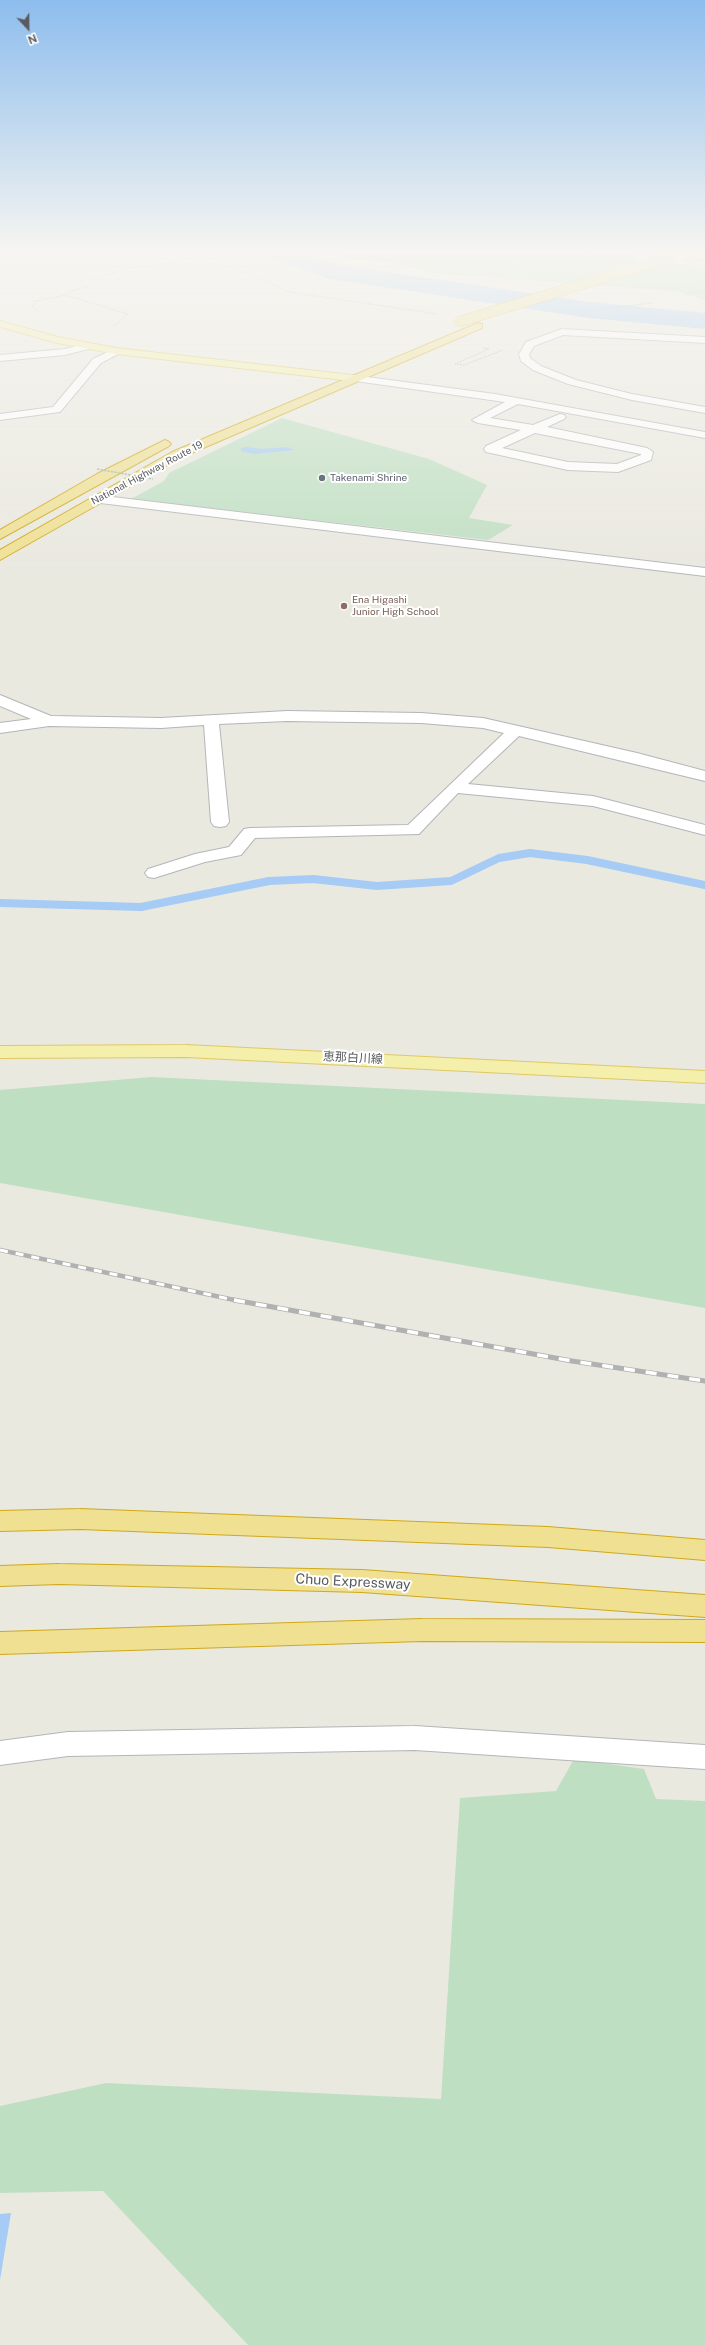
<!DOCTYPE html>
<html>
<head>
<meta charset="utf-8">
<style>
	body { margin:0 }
	#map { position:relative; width:705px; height:2345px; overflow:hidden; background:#eae9e0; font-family:"Public Sans",sans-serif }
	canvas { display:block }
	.north { position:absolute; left:8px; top:8px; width:40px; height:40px; -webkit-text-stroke:3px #fff; paint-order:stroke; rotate:158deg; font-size:11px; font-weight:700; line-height:16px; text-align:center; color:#595b5f }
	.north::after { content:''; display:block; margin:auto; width:14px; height:18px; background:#595b5f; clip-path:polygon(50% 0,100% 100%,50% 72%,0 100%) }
</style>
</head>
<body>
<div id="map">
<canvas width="705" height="2345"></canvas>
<div class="north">N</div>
</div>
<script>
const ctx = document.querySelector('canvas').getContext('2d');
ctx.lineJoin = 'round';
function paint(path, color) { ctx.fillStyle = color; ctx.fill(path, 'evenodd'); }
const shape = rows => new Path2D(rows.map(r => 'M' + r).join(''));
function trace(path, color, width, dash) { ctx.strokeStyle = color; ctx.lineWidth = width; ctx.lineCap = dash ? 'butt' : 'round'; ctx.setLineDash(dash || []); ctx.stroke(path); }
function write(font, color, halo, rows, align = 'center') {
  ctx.font = font + ' "Public Sans","Noto Sans JP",sans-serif'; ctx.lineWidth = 4; ctx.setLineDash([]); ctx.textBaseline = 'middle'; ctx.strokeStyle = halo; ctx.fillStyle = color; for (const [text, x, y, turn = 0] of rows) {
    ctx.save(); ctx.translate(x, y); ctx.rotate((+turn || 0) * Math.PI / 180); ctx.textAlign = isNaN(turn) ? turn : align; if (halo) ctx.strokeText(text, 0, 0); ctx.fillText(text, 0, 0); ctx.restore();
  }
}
paint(shape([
	[332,253,638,253,632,259,705,266,705,300,675,291,431,273,389,262,352,259],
	[282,418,429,459,487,485,469,518,513,525,488,540,131,499,164,481,169,473],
	[151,1077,705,1104,705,1308,0,1183,0,1090],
	[574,1759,644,1769,656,1799,705,1801,705,2345,248,2345,103,2191,0,2193,0,2106,106,2083,441,2099,460,1798,556,1791]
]), '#bfdfc2');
paint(shape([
	[248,447,261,449,288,447,295,450,254,454,241,451,241,448],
	[11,2213,0,2280,0,2214]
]), '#a6cbf4');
trace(shape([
	[0,903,141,907,269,881,313,879,377,886,451,881,499,858,530,853,587,860,705,885]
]), '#a6cbf4', 8);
paint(shape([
	[264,253,302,253,334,264,589,302,705,313,705,329,589,318,330,279,267,258,264,253]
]), '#a6cbf4');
const minor = shape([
	[562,329,705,337,705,343,563,335,534,346,529,354,530,358,541,366,576,380,632,394,705,407,705,413,632,400,568,384,533,370,521,361,519,354,526,342,562,329],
	[88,343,93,346,92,348,65,355,0,361,0,355,65,349,88,343],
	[116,348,121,351,120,353,101,363,60,412,0,420,0,414,53,407,93,359,116,348],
	[352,375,495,394,705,432,705,438,518,404,490,418,533,425,560,414,564,415,566,417,564,419,547,427,647,448,653,452,651,460,618,472,568,470,486,452,484,449,486,446,521,430,478,423,472,420,505,402,348,380,347,378,352,375],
	[535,433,641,454,641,455,617,464,568,462,502,448,535,433],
	[96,495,705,568,705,576,92,502,90,499,96,495],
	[0,695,51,716,161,718,287,711,421,713,483,718,637,753,705,771,705,781,519,736,468,784,593,796,705,825,705,835,593,806,458,793,419,834,255,838,241,855,205,862,154,878,148,877,145,873,148,869,195,854,229,847,244,829,250,828,408,825,504,733,483,728,421,723,287,721,219,724,229,822,226,826,220,827,214,826,211,822,204,725,161,728,49,726,0,733,0,723,31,719,0,706,0,695],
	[415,1726,705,1745,705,1769,415,1750,68,1756,0,1765,0,1741,68,1732,415,1726]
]);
const major = shape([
	[0,321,58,337,116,348,352,375,357,378,352,381,116,354,57,343,0,327,0,321],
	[186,1045,705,1071,705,1083,186,1057,0,1058,0,1046,186,1045]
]);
const highway = shape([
	[705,253,705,259,689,263,684,260,705,253],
	[478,323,482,324,482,328,180,458,0,560,0,550,172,452,478,323],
	[165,440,169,442,171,444,169,446,0,539,0,530,97,474,165,440],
	[80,1509,548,1527,705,1540,705,1560,548,1547,80,1529,0,1531,0,1511,80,1509],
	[59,1564,362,1570,705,1595,705,1617,362,1592,59,1584,0,1586,0,1566,59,1564],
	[422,1619,705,1620,705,1642,422,1641,0,1654,0,1632,422,1619]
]);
trace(minor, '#b3b5b9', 2);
trace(major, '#dfc864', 2);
trace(highway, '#d0a81a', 2);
trace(shape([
	[200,253,290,292,437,314],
	[509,253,513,257,560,265],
	[587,253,595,255],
	[559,265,561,260,574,259,580,253],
	[696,281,705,284],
	[683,295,705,290],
	[601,309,653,303],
	[38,311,33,307,36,301,65,295],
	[114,326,128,314,65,295,68,292,90,286,95,279,128,268,158,265,203,255],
	[483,348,489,349,455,364,464,365,503,350]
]), '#9abfa7', 1, [2, 1]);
paint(minor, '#fff');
paint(major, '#f4efab');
paint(highway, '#efe092');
const railFar1 = shape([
	[0,1250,239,1301]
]);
const rail = shape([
	[234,1300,572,1361,705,1381]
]);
trace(railFar1, '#b0b1b1', 4.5);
trace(rail, '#b0b1b1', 5);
trace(railFar1, '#fff', 3, [8]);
trace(rail, '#fff', 3.5, [11]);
const highwayBridge = shape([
	[458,322,672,257]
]);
trace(highwayBridge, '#d0a81a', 11, []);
trace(shape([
	[97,469,153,479]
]), '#9abfa7', 1.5, [2.5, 1]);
trace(highwayBridge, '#efe092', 10);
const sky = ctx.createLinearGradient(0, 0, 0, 582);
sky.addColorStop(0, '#8dbded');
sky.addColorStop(0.43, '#f6f5f1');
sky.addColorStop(1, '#f6f5f100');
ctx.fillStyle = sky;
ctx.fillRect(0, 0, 705, 582);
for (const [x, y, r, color] of [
	[322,478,4,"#6b7280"],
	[344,606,4,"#8d6e63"]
]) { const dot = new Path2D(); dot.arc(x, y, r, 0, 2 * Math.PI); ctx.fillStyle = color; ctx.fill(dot); trace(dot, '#fff', 1.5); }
write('10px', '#595b5f', '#fff', [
	["National Highway Route 19",147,473,-28]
]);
write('10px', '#5b616d', '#fff', [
	["Takenami Shrine",330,478]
], 'left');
write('10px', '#785e54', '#fff', [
	["Ena Higashi",352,600],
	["Junior High School",352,612]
], 'left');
write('12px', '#595b5f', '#fff', [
	["恵那白川線",353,1058,3]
]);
write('14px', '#595b5f', '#fff', [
	["Chuo Expressway",353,1582,3]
]);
</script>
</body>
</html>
